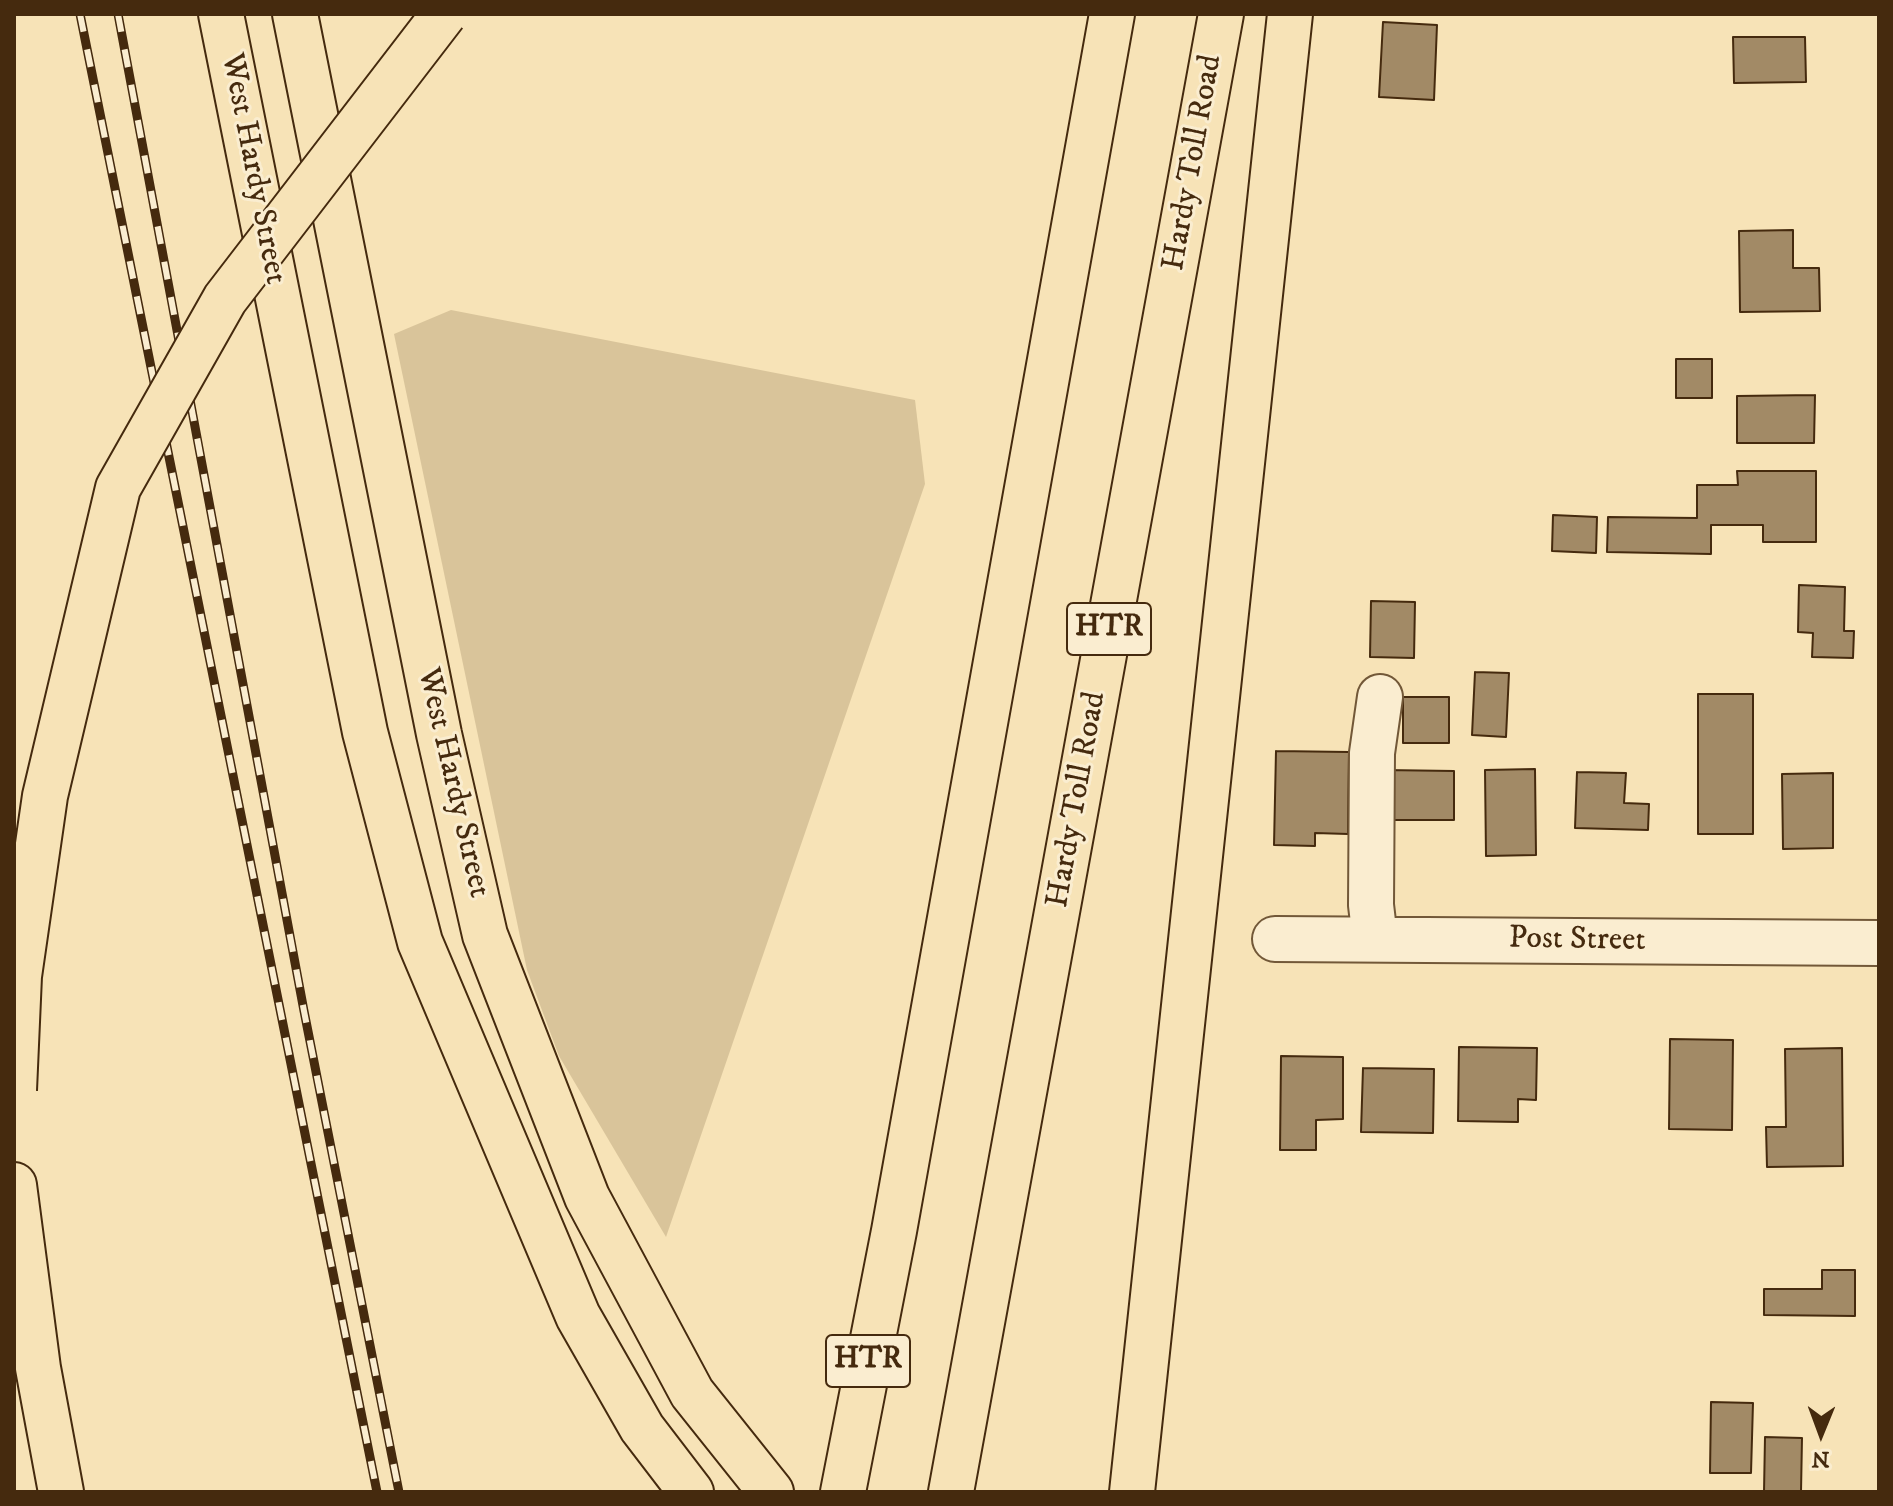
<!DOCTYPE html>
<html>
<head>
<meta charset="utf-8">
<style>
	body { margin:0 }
	#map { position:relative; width:1893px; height:1506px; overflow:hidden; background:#f7e3b7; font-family:"IM FELL DW Pica",serif }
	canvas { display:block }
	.frame { position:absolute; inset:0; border:16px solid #452a0e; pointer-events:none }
	.north { position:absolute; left:1781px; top:1394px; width:80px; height:80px; -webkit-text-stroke:6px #faedd0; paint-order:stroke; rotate:181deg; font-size:22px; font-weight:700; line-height:32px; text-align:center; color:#452a0e }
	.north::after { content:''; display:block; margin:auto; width:28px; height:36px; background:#452a0e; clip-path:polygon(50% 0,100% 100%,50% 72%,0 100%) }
</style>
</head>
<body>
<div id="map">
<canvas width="1893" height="1506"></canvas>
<div class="frame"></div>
<div class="north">N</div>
</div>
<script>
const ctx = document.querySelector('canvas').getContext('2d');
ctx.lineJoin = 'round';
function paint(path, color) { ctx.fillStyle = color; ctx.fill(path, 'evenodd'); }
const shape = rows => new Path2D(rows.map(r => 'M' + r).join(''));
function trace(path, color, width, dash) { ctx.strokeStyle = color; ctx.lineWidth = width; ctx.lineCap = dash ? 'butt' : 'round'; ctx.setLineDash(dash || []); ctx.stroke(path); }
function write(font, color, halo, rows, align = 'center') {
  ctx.font = font + ' "IM FELL DW Pica",serif'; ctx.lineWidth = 6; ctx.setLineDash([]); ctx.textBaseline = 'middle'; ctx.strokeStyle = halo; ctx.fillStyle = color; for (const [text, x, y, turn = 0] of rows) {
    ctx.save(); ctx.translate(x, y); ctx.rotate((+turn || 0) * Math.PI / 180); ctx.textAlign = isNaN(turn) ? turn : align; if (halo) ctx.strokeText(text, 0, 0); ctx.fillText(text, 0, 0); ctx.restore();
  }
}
paint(shape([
	[451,310,915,400,925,484,666,1237,559,1056,527,970,394,334]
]), '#d9c49a');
const building = shape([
	[1383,22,1437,25,1434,100,1379,97,1383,22],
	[1733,37,1805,37,1806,82,1734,83,1733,37],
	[1793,230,1793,268,1819,268,1820,311,1740,312,1739,231,1793,230],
	[1676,359,1712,359,1712,398,1676,398,1676,359],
	[1815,395,1814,443,1737,443,1737,396,1815,395],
	[1737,471,1816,471,1816,542,1763,542,1763,525,1711,525,1711,554,1607,552,1608,517,1697,518,1697,485,1738,485,1737,471],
	[1553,515,1597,517,1596,553,1552,551,1553,515],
	[1799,585,1845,587,1844,631,1854,631,1853,658,1812,657,1813,633,1798,632,1799,585],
	[1371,601,1415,602,1414,658,1370,657,1371,601],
	[1475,672,1509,673,1506,737,1472,735,1475,672],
	[1698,694,1753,694,1753,834,1698,834,1698,694],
	[1403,697,1449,697,1449,743,1403,743,1403,697],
	[1276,751,1349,752,1348,834,1315,833,1315,846,1274,845,1276,751],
	[1535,769,1536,855,1486,856,1485,770,1535,769],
	[1384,770,1454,771,1454,820,1384,820,1384,770],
	[1577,772,1626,773,1624,803,1649,804,1648,830,1575,828,1577,772],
	[1833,773,1833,848,1783,849,1782,774,1833,773],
	[1670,1039,1733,1040,1732,1130,1669,1129,1670,1039],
	[1459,1047,1537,1048,1536,1100,1518,1099,1518,1122,1458,1121,1459,1047],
	[1842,1048,1843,1166,1767,1167,1766,1127,1786,1127,1785,1049,1842,1048],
	[1281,1056,1343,1057,1343,1119,1316,1120,1316,1150,1280,1150,1281,1056],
	[1363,1068,1434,1069,1433,1133,1361,1132,1363,1068],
	[1822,1270,1855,1270,1855,1316,1764,1315,1764,1289,1822,1289,1822,1270],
	[1711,1402,1753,1403,1751,1473,1710,1473,1711,1402],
	[1765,1437,1802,1438,1801,1492,1764,1492,1765,1437]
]);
paint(building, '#a28a66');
trace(building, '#452a0e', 2);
const minor = shape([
	[1275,939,1879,943],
	[1375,939,1371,905,1372,753,1380,697]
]);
const major = shape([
	[221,14,365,732,420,942,578,1316,642,1428,691,1492],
	[295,14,439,734,485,935,587,1197,692,1393,771,1492]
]);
const highway = shape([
	[14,1185,38,1368,61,1492],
	[843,1492,894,1231,1112,14],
	[951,1492,1221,14],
	[1132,1492,1290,14]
]);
trace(minor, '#725838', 48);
trace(major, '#452a0e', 48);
trace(highway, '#452a0e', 48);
trace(minor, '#faedd0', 44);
trace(major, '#f7e3b7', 44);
trace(highway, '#f7e3b7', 44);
const rail = shape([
	[80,14,377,1492],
	[118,14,304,1011,399,1492]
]);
trace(rail, '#452a0e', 9);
trace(rail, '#faedd0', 6, [18]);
const highwayBridge = shape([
	[14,1090,19,976,45,796,118,488,225,299,444,14]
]);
trace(highwayBridge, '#452a0e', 48, []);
trace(highwayBridge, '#f7e3b7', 44);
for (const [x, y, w] of [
	[1109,629,84],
	[868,1361,84]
]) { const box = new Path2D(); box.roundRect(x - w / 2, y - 26, w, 52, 6); ctx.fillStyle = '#faedd0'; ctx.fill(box); trace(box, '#452a0e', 2); }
write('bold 30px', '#452a0e', null, [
	["HTR",1109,629],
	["HTR",868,1361]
]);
write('32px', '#452a0e', '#faedd0', [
	["Hardy Toll Road",1194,163,-80],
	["West Hardy Street",252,169,79],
	["West Hardy Street",452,783,77],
	["Hardy Toll Road",1078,800,-80],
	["Post Street",1577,941,1]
]);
</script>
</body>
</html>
